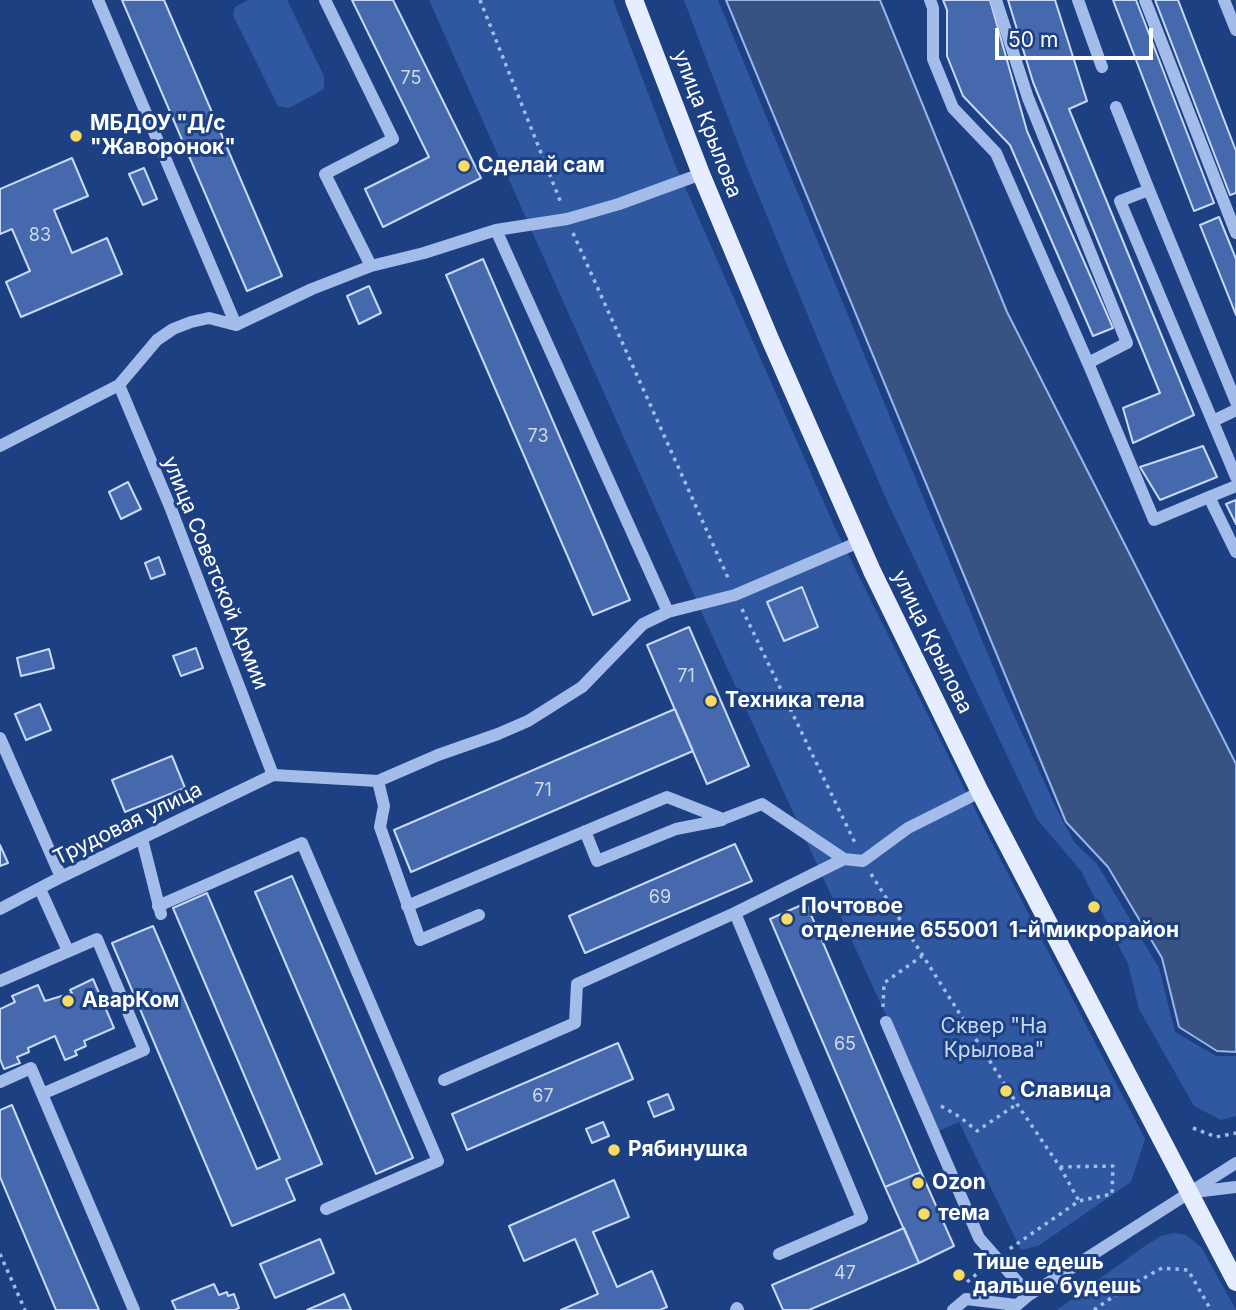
<!DOCTYPE html>
<html>
<head>
<meta charset="utf-8">
<style>
	body { margin:0 }
	#map { position:relative; width:1236px; height:1310px; overflow:hidden; background:#1d4083; font-family:Inter,sans-serif }
	canvas { display:block }
	.scale { position:absolute; left:995px; top:28px; width:158px; height:32px; box-sizing:border-box; border:4px solid #fff; border-top:0; padding-left:9px; font-size:21px; line-height:24px; white-space:nowrap; color:#fff; -webkit-text-stroke:5px #1d4083; paint-order:stroke }
</style>
</head>
<body>
<div id="map">
<canvas width="1236" height="1310"></canvas>
<div class="scale">50 m</div>
</div>
<script>
const ctx = document.querySelector('canvas').getContext('2d');
ctx.lineJoin = 'round';
function paint(path, color) { ctx.fillStyle = color; ctx.fill(path, 'evenodd'); }
const shape = rows => new Path2D(rows.map(r => 'M' + r).join(''));
function trace(path, color, width, dash) { ctx.strokeStyle = color; ctx.lineWidth = width; ctx.lineCap = dash ? 'butt' : 'round'; ctx.setLineDash(dash || []); ctx.stroke(path); }
function write(font, color, halo, rows, align = 'center') {
  ctx.font = font + ' Inter,sans-serif'; ctx.lineWidth = 6; ctx.setLineDash([]); ctx.textBaseline = 'middle'; ctx.strokeStyle = halo; ctx.fillStyle = color; for (const [text, x, y, turn = 0] of rows) {
    ctx.save(); ctx.translate(x, y); ctx.rotate((+turn || 0) * Math.PI / 180); ctx.textAlign = isNaN(turn) ? turn : align; if (halo) ctx.strokeText(text, 0, 0); ctx.fillText(text, 0, 0); ctx.restore();
  }
}
paint(shape([
	[248,0,287,0,324,76,324,89,289,108,278,106,233,15,235,7],
	[429,0,613,0,674,162,836,530,976,812,1145,1139,1131,1182,1038,1246,1021,1250,959,1122,939,1131,702,613],
	[684,0,718,0,1006,698,1057,810,1074,842,1097,864,1159,968,1175,1032,1216,1056,1236,1056,1236,1116,1221,1120,1194,1106,1139,1009,1128,964,1081,871,1037,819,888,503,832,374,746,165],
	[1174,1233,1186,1235,1201,1247,1236,1310,1057,1310,1142,1248,1161,1236]
]), '#3058a1');
const water = shape([
	[726,0,880,0,1007,312,1236,764,1236,1052,1217,1051,1179,1027,1162,958,1108,867,1066,822,726,0]
]);
paint(water, '#385284');
trace(water, '#96b6ec', 2);
const building = shape([
	[122,0,164,0,282,276,247,291,122,0],
	[352,0,393,0,481,178,383,227,365,189,429,157,352,0],
	[943,0,990,0,1027,131,1113,328,1093,336,1010,145,963,96,947,56,947,10,943,0],
	[1008,0,1055,0,1087,101,1069,109,1194,415,1133,443,1123,408,1160,393,1033,82,1008,0],
	[1113,0,1136,0,1214,203,1194,211,1113,0],
	[1155,0,1178,0,1236,151,1236,193,1230,195,1155,0],
	[72,158,88,196,54,210,72,253,107,238,122,274,21,317,6,282,30,271,12,229,0,234,0,189,72,158],
	[144,168,157,199,143,205,129,174,144,168],
	[1219,217,1236,259,1236,315,1200,225,1219,217],
	[483,259,630,600,593,615,446,275,483,259],
	[369,286,381,313,359,324,347,296,369,286],
	[1203,446,1217,477,1160,500,1140,467,1203,446],
	[128,482,141,509,121,519,109,492,128,482],
	[1236,500,1236,524,1226,504,1236,500],
	[159,557,165,574,151,579,145,563,159,557],
	[802,587,818,627,784,641,767,602,802,587],
	[689,627,749,766,707,784,647,645,689,627],
	[196,648,203,668,181,676,173,656,196,648],
	[49,649,54,668,21,676,17,658,49,649],
	[40,704,51,730,26,740,15,714,40,704],
	[675,709,693,751,411,872,394,830,675,709],
	[172,756,185,788,125,812,112,780,172,756],
	[735,844,752,881,585,953,569,916,735,844],
	[0,845,8,863,0,866,0,845],
	[292,876,413,1158,376,1174,255,892,292,876],
	[207,893,322,1164,286,1179,295,1200,232,1226,112,943,153,926,257,1169,280,1159,173,908,207,893],
	[806,903,921,1172,885,1187,770,919,806,903],
	[93,979,114,1028,84,1041,86,1046,75,1051,77,1055,65,1060,55,1036,28,1048,29,1052,17,1057,20,1063,4,1069,0,1059,0,1009,15,1002,12,996,38,985,45,1001,72,993,70,990,93,979],
	[618,1043,633,1079,467,1150,452,1114,618,1043],
	[668,1094,674,1109,654,1117,648,1102,668,1094],
	[12,1105,59,1217,99,1310,56,1310,0,1177,0,1110,12,1105],
	[603,1122,609,1136,592,1143,586,1129,603,1122],
	[921,1172,954,1246,919,1263,885,1187,921,1172],
	[614,1180,629,1217,593,1232,617,1287,652,1271,667,1307,660,1310,561,1310,598,1294,575,1239,524,1261,509,1226,614,1180],
	[904,1228,919,1263,809,1310,783,1310,772,1285,904,1228],
	[320,1239,334,1273,275,1298,260,1264,320,1239],
	[214,1284,219,1295,227,1292,228,1296,234,1294,239,1308,235,1310,176,1310,172,1301,214,1284],
	[344,1294,351,1310,307,1310,344,1294]
]);
paint(building, '#4569ac');
trace(building, '#c7d9f7', 2);
trace(shape([
	[480,0,561,203],
	[573,233,729,580],
	[742,609,856,845],
	[871,874,1017,1104,1060,1167,1113,1166,1112,1194,1079,1201,1008,1250],
	[883,1007,884,983,922,956],
	[941,1106,960,1117,977,1131,1017,1104],
	[1193,1128,1216,1137,1236,1133],
	[1060,1167,1079,1201],
	[0,1254,25,1310],
	[967,1282,985,1267],
	[1094,1310,1124,1289,1162,1268,1188,1270,1211,1310]
]), '#a3bcea', 3.5, [3.5, 5]);
trace(shape([
	[98,0,236,325],
	[325,0,393,139,325,174,371,266],
	[930,0,933,8,933,59,953,108,996,153,1088,363],
	[996,0,1028,98,1127,343,1088,363,1154,520,1209,497],
	[1078,0,1102,67],
	[1145,0,1236,233],
	[1224,0,1236,30],
	[1116,107,1149,190],
	[496,230,668,612],
	[119,385,171,509,273,775],
	[1236,402,1149,190,1120,201,1236,477],
	[1213,421,1236,410],
	[0,446,119,385,157,340,173,329,191,322,209,318,236,325,312,289,371,266,424,253,496,230,567,219,619,204,701,174],
	[1236,486,1209,497,1236,552],
	[0,738,61,877],
	[378,781,384,806,380,827,420,940,479,915],
	[585,831,597,861,676,829,722,820],
	[142,839,161,914],
	[40,889,68,951],
	[158,906,302,843,438,1161,326,1209],
	[407,906,667,797,723,819,762,804,844,859],
	[0,909,61,877,273,775,378,781,438,755,498,734,528,721,582,687,643,624,668,612,735,595,859,542],
	[0,981,97,939,144,1050,42,1094,134,1310],
	[886,1022,979,1238,1029,1295],
	[444,1080,575,1023,577,984,735,913],
	[0,1082,31,1068,42,1094],
	[1194,1192,1236,1187],
	[779,1254,862,1218,735,913,844,859,863,861,908,828,980,792],
	[736,1310,737,1308,738,1310],
	[953,1310,966,1299,1016,1305],
	[1011,1310,1029,1295,1236,1163]
]), '#a3bcea', 12);
trace(shape([
	[634,0,701,174,770,339,872,571,980,792,1236,1282]
]), '#e6edfe', 18);
for (const [x, y, r, color] of [
	[76,136,7,"#fadb61"],
	[464,166,7,"#fadb61"],
	[711,701,7,"#fadb61"],
	[1094,907,7,"#fadb61"],
	[787,919,7,"#fadb61"],
	[68,1001,7,"#fadb61"],
	[1006,1091,7,"#fadb61"],
	[614,1150,7,"#fadb61"],
	[918,1183,7,"#fadb61"],
	[924,1214,7,"#fadb61"],
	[959,1275,7,"#fadb61"]
]) { const dot = new Path2D(); dot.arc(x, y, r, 0, 2 * Math.PI); ctx.fillStyle = color; ctx.fill(dot); trace(dot, '#1d4083', 2.5); }
write('18px', '#d0daea', null, [
	["75",411,79],
	["83",40,236],
	["73",538,437],
	["71",686,677],
	["71",543,791],
	["69",660,898],
	["65",845,1045],
	["67",543,1097],
	["47",845,1274]
]);
write('bold 21px', '#fff', '#1d4083', [
	["МБДОУ \"Д/с",90,124],
	["\"Жаворонок\"",90,148],
	["Сделай сам",478,166],
	["Техника тела",725,701],
	["Почтовое",801,907],
	["отделение 655001",801,931],
	["1-й микрорайон",1094,931,"center"],
	["АварКом",82,1001],
	["Славица",1020,1091],
	["Рябинушка",628,1150],
	["Ozon",932,1183],
	["тема",938,1214],
	["Тише едешь",973,1263],
	["дальше будешь",973,1287]
], 'left');
write('21px', '#fff', '#1d4083', [
	["улица Крылова",707,124,69],
	["улица Советской Армии",215,573,68],
	["улица Крылова",932,642,64],
	["Трудовая улица",128,824,-26]
]);
write('21px', '#c7d9f7', '#1d4083', [
	["Сквер \"На",994,1027],
	["Крылова\"",994,1051]
]);
</script>
</body>
</html>
